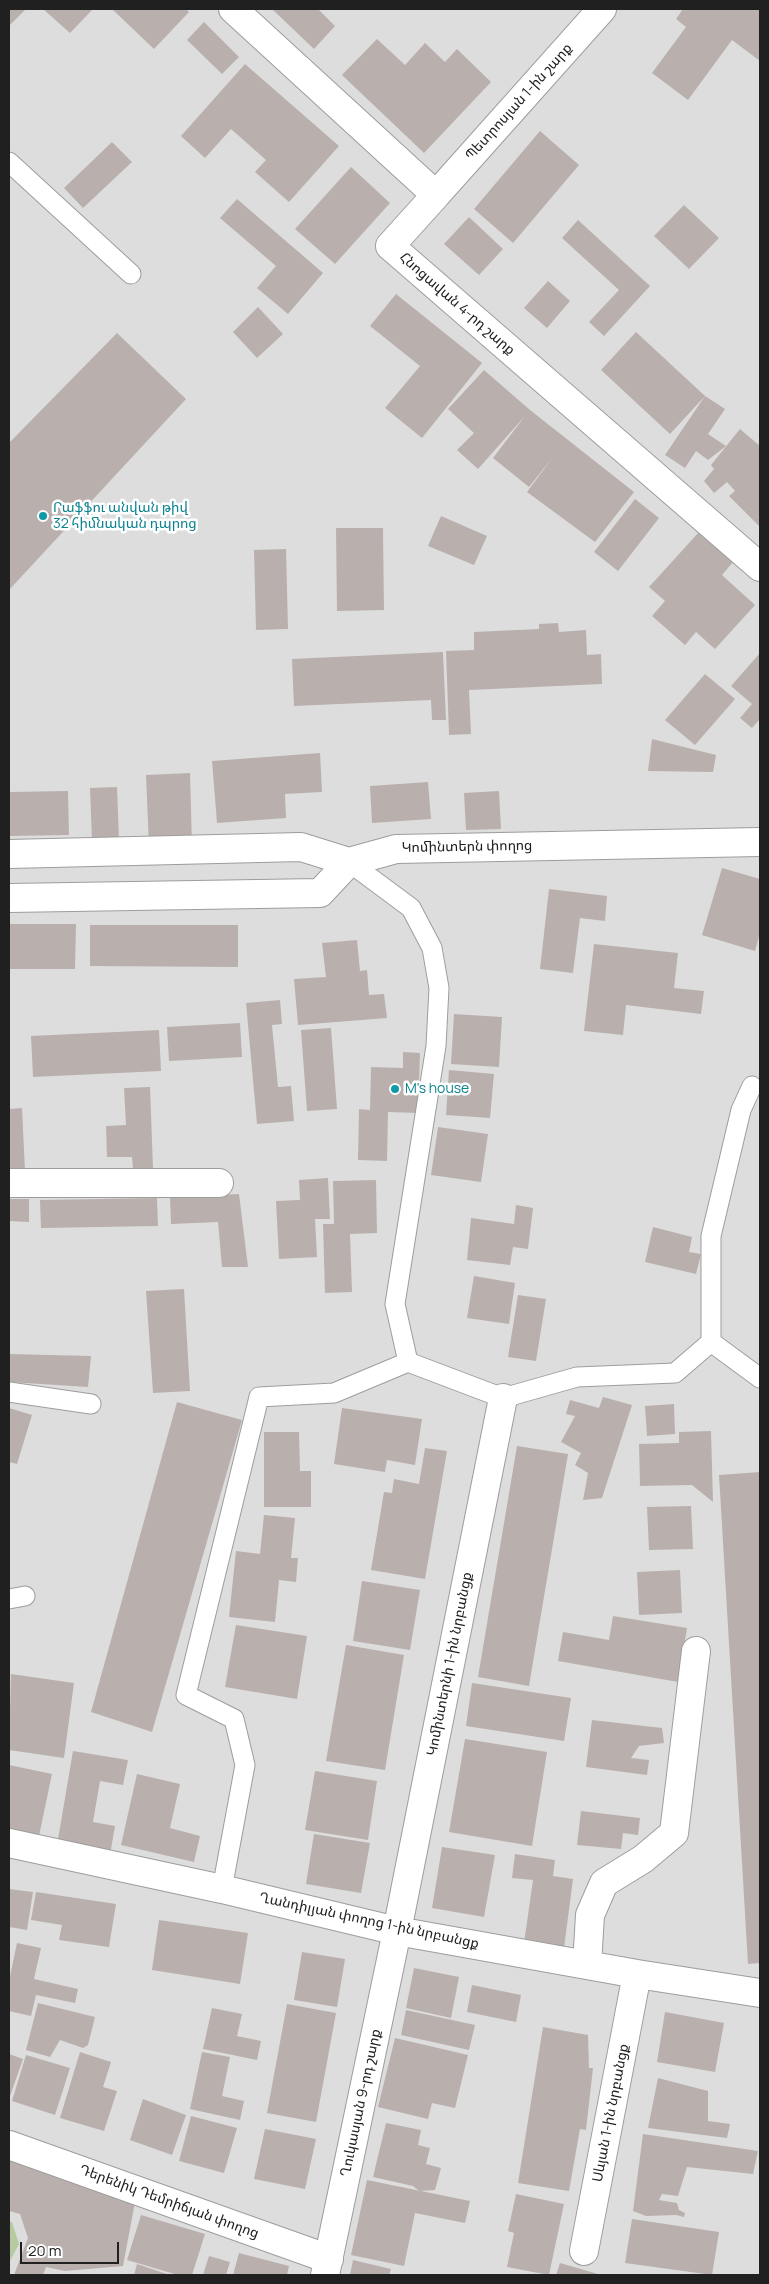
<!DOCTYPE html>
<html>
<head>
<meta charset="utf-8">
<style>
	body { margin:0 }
	#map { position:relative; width:769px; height:2284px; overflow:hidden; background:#efebe8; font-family:Manrope,sans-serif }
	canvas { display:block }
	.frame { position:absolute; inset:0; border:10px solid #202020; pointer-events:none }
	.scale { position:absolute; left:20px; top:2242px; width:99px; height:22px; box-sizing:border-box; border:2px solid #202020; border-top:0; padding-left:6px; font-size:15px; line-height:18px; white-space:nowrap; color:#202020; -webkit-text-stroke:4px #fff; paint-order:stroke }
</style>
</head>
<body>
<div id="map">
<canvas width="769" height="2284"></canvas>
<div class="frame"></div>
<div class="scale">20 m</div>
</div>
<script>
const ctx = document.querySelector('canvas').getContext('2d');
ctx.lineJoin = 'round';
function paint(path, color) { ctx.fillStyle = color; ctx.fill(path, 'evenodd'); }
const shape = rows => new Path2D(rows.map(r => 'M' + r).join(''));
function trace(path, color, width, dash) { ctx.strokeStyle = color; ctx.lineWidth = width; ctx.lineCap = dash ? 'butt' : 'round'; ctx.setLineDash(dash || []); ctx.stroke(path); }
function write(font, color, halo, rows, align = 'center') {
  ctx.font = font + ' Manrope,"Noto Sans Armenian",sans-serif'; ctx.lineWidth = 5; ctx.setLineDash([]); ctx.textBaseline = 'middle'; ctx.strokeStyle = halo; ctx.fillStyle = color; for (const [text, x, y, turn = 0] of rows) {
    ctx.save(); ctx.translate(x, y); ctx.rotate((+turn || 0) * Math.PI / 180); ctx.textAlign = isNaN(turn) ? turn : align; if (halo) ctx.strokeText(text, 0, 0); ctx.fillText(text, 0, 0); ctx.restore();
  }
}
paint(shape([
	[9,9,760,9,760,2275,9,2275]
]), '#dedddd');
paint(shape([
	[9,2222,12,2222,19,2244,9,2263]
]), '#b6caa1');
paint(shape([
	[9,9,25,10,9,26],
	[43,9,93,9,70,33],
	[112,9,186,9,189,12,154,49],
	[272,9,318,9,335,26,314,49],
	[683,9,760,9,760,61,732,40,688,100,652,73,686,27,676,19],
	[204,22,239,57,222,74,187,40],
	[377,39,405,65,425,43,445,62,457,49,491,82,424,153,342,75],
	[245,64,339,146,289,202,255,172,266,160,231,129,205,158,181,136],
	[540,131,579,165,513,243,474,209],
	[112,142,132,162,83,208,64,188],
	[351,167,390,203,335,264,295,229],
	[237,199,323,273,288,314,257,288,276,266,220,218],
	[684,205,719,238,689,269,654,236],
	[469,217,503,249,479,275,444,244],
	[578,220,650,286,604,336,589,322,619,290,562,238],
	[548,281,570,301,547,328,524,308],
	[396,294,482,363,422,438,385,408,420,366,370,326],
	[258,307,283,334,257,358,233,332],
	[636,332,705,396,670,434,601,370],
	[117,333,186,399,9,590,9,443],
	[484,370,530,410,634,492,595,542,527,492,553,457,529,487,493,458,525,416,478,469,457,450,474,433,448,409],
	[705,396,725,409,708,434,726,446,708,460,696,451,685,468,665,455],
	[740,429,760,446,760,527,729,496,735,491,727,482,714,493,704,481,714,469,711,465],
	[635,499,659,518,618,571,594,552],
	[441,516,487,536,474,565,428,546],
	[336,528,383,528,384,610,337,611],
	[699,532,733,562,722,575,755,605,715,649,696,632,685,645,652,616,665,601,649,587],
	[286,549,288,629,256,630,254,550],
	[558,623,559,632,586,630,587,655,601,654,602,684,469,690,471,734,449,735,446,651,474,650,474,632,539,629,539,624],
	[443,652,446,720,432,720,431,700,294,706,292,659],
	[760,653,760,719,752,728,740,718,752,704,731,686],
	[705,674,735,699,695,745,665,720],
	[652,739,716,755,713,772,648,771],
	[320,753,322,792,285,794,286,818,217,823,212,761],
	[190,773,192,845,149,847,146,775],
	[428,782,431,819,372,823,370,786],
	[117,787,119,840,92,841,90,788],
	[68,791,69,835,9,836,9,792],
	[499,791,501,829,466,830,464,793],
	[722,868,760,879,760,933,755,951,702,935],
	[549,889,607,896,605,921,580,918,573,973,540,969],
	[9,924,76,924,75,969,9,969],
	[90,925,238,925,238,967,90,966],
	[357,940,360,971,367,970,369,995,384,994,387,1018,298,1025,294,979,326,977,322,943],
	[594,944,678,953,674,988,704,991,701,1014,626,1005,623,1035,584,1031],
	[280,1000,282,1024,272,1025,278,1087,291,1086,294,1121,257,1124,246,1003],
	[454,1014,502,1017,499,1067,451,1064],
	[240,1023,242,1057,169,1061,167,1027],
	[331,1028,337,1109,307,1111,301,1030],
	[159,1030,161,1071,33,1077,31,1036],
	[403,1052,420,1053,418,1113,388,1112,387,1161,358,1160,359,1109,370,1110,371,1067,403,1068],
	[449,1070,494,1074,490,1118,446,1115],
	[150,1087,153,1168,133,1169,132,1157,107,1157,106,1126,126,1125,124,1088],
	[22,1108,25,1171,9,1172,9,1109],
	[438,1127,488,1134,481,1182,431,1175],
	[328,1178,330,1219,315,1219,317,1257,279,1259,276,1201,300,1200,299,1180],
	[376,1180,377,1233,350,1234,352,1292,325,1293,323,1224,334,1224,333,1181],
	[239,1194,248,1267,222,1267,218,1222,171,1224,170,1197],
	[157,1198,158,1226,41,1228,40,1200],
	[9,1199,29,1199,29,1222,9,1221],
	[516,1205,533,1208,528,1249,513,1247,510,1265,467,1260,471,1218,514,1224],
	[653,1227,692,1237,689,1252,701,1254,696,1274,645,1262],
	[474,1276,515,1283,509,1324,467,1318],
	[184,1289,190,1391,153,1393,146,1291],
	[518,1295,546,1299,536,1361,508,1357],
	[9,1354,91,1356,88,1387,9,1382],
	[603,1397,632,1405,602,1498,583,1500,588,1473,575,1465,581,1453,561,1442,575,1416,566,1414,570,1400,599,1408],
	[177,1402,242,1420,152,1732,91,1712],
	[674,1404,675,1434,647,1436,645,1406],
	[9,1408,32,1415,17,1464,9,1462],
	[342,1408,422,1419,415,1465,387,1460,385,1472,334,1464],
	[711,1431,713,1502,692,1485,640,1486,639,1444,679,1443,679,1432],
	[264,1432,299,1432,300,1471,311,1471,311,1507,264,1507],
	[517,1446,568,1454,529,1686,478,1677],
	[425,1448,447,1451,425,1579,371,1570,384,1492,392,1493,394,1479,419,1484],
	[760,1472,760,1963,748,1964,719,1475],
	[691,1506,693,1549,649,1550,647,1507],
	[264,1515,295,1518,291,1558,298,1558,296,1582,279,1580,275,1622,229,1617,236,1551,260,1554],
	[680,1570,682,1613,639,1615,637,1572],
	[362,1581,420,1590,410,1650,353,1641],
	[613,1616,687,1628,678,1682,558,1661,563,1632,609,1640],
	[236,1625,307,1636,297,1699,225,1687],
	[346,1645,404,1655,385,1770,326,1761],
	[11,1674,74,1683,64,1758,9,1750],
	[472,1683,571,1698,564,1741,466,1726],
	[592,1720,662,1728,664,1743,639,1746,631,1758,649,1760,647,1775,586,1767],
	[465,1739,547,1752,532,1846,449,1832],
	[73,1751,128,1760,123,1785,100,1781,93,1822,115,1826,110,1855,57,1845],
	[9,1765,52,1774,39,1836,9,1829],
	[315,1771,377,1781,368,1840,305,1830],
	[137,1774,180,1784,170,1828,200,1836,194,1862,121,1845],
	[581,1811,640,1818,638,1835,623,1833,621,1849,577,1845],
	[314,1834,370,1843,361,1893,306,1884],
	[442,1847,495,1855,484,1917,432,1908],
	[515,1854,555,1860,553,1876,573,1879,564,1948,524,1943,533,1880,512,1878],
	[9,1889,33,1892,27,1930,9,1927],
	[36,1892,116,1904,109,1947,59,1940,62,1925,31,1920],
	[159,1920,248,1933,240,1984,152,1970],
	[17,1943,41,1948,34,1979,78,1989,75,2003,36,1995,31,2016,9,2011,9,1981],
	[302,1952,345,1959,337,2007,294,2000],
	[414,1968,459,1977,451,2018,406,2008],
	[472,1985,521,1995,516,2022,467,2012],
	[38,2003,95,2017,88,2045,83,2048,60,2040,50,2057,26,2050],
	[287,2004,336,2013,316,2122,267,2113],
	[212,2008,242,2014,237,2036,261,2041,257,2060,203,2049],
	[406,2010,475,2025,469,2050,401,2035],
	[665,2012,724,2023,715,2072,657,2062],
	[543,2027,588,2035,589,2068,593,2068,586,2130,580,2129,569,2191,518,2183],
	[395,2038,468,2055,455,2108,432,2103,428,2119,378,2107],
	[80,2052,111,2062,103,2087,117,2091,104,2131,60,2118],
	[202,2052,230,2057,222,2096,244,2101,240,2120,190,2109],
	[9,2054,23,2059,9,2099],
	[26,2055,70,2068,55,2115,12,2101],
	[658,2078,708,2091,708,2121,730,2124,727,2138,648,2128],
	[143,2099,186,2115,172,2155,130,2140],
	[191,2116,237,2128,224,2173,179,2161],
	[386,2123,421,2130,418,2145,430,2148,426,2164,441,2168,435,2190,419,2191,413,2186,373,2177],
	[265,2129,316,2139,305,2189,254,2179],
	[643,2134,758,2151,753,2174,687,2167,678,2196,662,2194,659,2200,677,2203,679,2210,685,2213,684,2217,676,2215,646,2216,633,2211],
	[9,2157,135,2202,123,2266,65,2271,46,2267,43,2275,14,2275,28,2238,20,2214,9,2211],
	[367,2180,470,2201,465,2223,415,2213,404,2266,351,2255],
	[516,2194,564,2204,549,2275,507,2267,514,2233,508,2231],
	[141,2215,205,2234,192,2275,178,2275,127,2260],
	[632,2219,719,2232,712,2275,625,2263],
	[239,2253,289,2266,287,2275,233,2275],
	[209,2256,230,2262,226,2275,203,2275],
	[353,2260,391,2269,389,2275,350,2275],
	[560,2263,598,2274,598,2275,556,2275],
	[137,2264,170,2275,134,2275]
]), '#b9b0ad');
const service = shape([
	[9,162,131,274],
	[349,862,411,908,432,948,439,988,436,1046,395,1304,408,1362],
	[711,1342,760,1378],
	[9,1392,91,1404],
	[9,1599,25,1596],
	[222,1889,245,1765,234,1719,186,1695,259,1397,334,1393,408,1362,503,1398,577,1377,675,1373,711,1342,711,1236,741,1110,752,1086]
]);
const minor = shape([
	[233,9,436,195,390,246,760,567],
	[436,195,602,9],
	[9,854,301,847,349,862],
	[9,898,320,893,349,862,396,849,760,842],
	[9,1183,219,1183],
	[9,1843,222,1889,397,1931,637,1974,760,1993],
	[587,1965,590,1915,604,1883,643,1859,674,1833,696,1651],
	[9,2145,329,2259],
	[584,2251,637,1974],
	[325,2275,397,1931,503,1398]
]);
trace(service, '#9d9d9d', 21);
trace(minor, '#9d9d9d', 30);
trace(service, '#fff', 19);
trace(minor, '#fff', 28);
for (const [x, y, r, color] of [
	[43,516,5,"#0f9aa8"],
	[395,1089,5,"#0f9aa8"]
]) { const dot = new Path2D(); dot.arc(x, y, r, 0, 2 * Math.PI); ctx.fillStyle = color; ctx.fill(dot); trace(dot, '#fff', 2); }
write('14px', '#202020', '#fff', [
	["Պետրոսյան 1-ին շարք",519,102,-48],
	["Հնոցավան 4-րդ շարք",457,304,41],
	["Կոմինտերն փողոց",467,847,-1],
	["Կոմինտերնի 1-ին նրբանցք",450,1664,-79],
	["Ղանդիլյան փողոց 1-ին նրբանցք",369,1921,12],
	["Ղուկասյան 9-րդ շարք",361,2103,-78],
	["Սևյան 1-ին նրբանցք",611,2113,-79],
	["Դերենիկ Դեմրիճյան փողոց",169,2202,20]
]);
write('14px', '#0d838f', '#fff', [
	["Րաֆֆու անվան թիվ",53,508],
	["32 հիմնական դպրոց",53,524],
	["M's house",405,1089]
], 'left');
</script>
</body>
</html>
